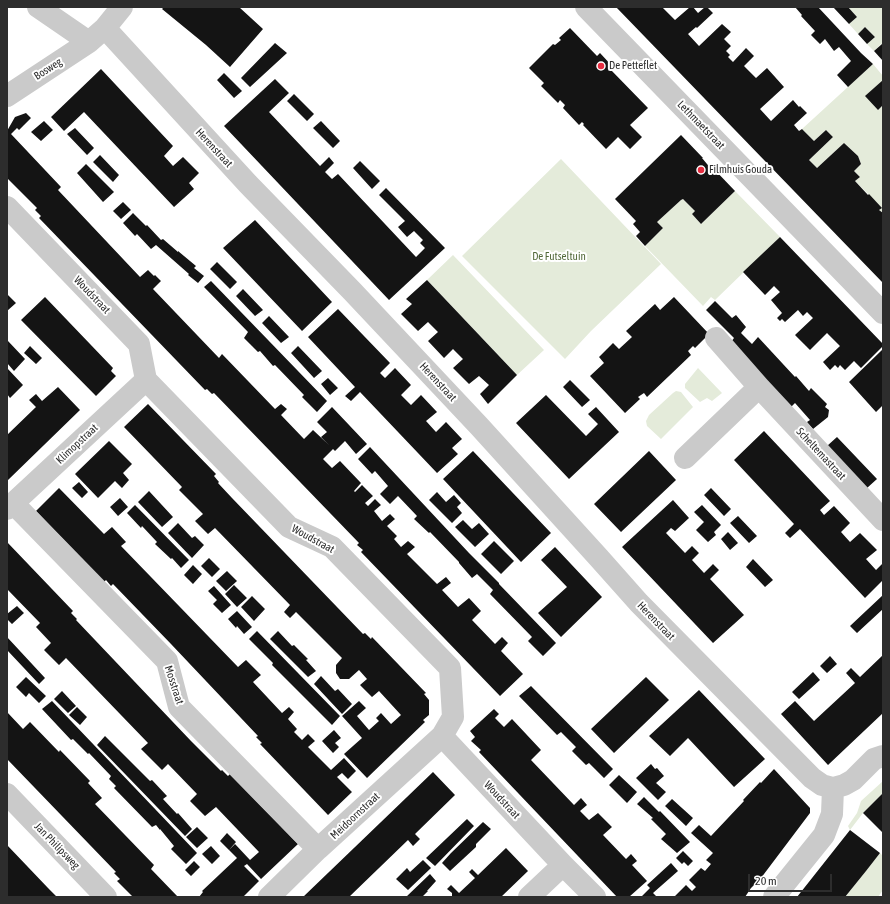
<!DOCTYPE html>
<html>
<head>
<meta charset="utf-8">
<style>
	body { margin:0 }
	#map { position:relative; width:890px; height:904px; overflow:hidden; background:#fff; font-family:"Asap Condensed",sans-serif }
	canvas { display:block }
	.frame { position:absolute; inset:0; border:8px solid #2d2d2d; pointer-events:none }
	.scale { position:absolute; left:748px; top:874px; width:84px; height:18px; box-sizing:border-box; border:2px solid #2d2d2d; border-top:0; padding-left:5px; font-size:12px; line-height:14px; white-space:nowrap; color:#2d2d2d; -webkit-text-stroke:3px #fff; paint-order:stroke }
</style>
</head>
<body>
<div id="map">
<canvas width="890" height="904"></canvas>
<div class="frame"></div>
<div class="scale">20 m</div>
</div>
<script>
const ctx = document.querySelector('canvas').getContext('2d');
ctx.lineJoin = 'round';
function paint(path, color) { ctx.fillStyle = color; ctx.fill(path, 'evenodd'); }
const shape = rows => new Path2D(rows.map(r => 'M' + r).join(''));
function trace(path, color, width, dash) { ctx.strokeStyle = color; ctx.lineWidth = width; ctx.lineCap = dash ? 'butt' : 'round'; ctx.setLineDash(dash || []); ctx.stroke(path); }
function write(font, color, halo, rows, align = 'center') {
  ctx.font = font + ' "Asap Condensed",sans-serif'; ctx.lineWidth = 4; ctx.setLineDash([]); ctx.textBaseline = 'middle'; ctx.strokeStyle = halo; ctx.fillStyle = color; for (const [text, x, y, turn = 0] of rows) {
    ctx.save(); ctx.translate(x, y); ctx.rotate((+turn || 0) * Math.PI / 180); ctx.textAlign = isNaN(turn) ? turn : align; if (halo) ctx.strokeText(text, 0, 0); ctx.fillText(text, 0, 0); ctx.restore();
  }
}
paint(shape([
	[848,7,883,7,883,46,881,44,874,51,867,44,875,37,865,27,858,34,849,24,857,17],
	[873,64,883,76,878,110,883,105,883,213,879,210,881,207,855,181,860,177,854,171,861,164,858,156,844,143,817,168,809,160,833,137,826,130,814,141,802,129],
	[561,159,661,264,591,331,565,359,462,256],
	[735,191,780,237,715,300,711,297,703,306,645,246,663,228,657,222,681,200,683,199,695,211,692,214,701,224],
	[453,255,544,350,517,375,427,280],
	[698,368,722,393,712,401,707,398,700,402,685,388,685,384],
	[676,391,681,392,693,407,661,439,647,426,646,421,649,415,673,393],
	[883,781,883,793,863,813,850,830,848,826,857,813,861,801],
	[880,853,883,856,883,890,878,897,845,897]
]), '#e4ebda');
paint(shape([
	[164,7,239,7,263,29,230,67,206,45,162,9],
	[616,7,662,7,675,20,690,7,693,7,698,13,705,7,707,7,713,13,697,28,696,27,688,34,699,46,722,24,731,32,724,39,731,46,726,51,730,55,728,57,733,62,746,48,754,56,744,66,756,78,767,68,784,87,760,109,771,121,793,100,799,107,800,106,807,113,794,125,799,131,802,129,814,141,826,130,833,137,809,160,817,168,844,143,858,156,861,164,854,171,860,177,855,181,868,195,869,194,882,208,879,210,883,213,883,283],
	[795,7,818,7,861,53,873,64,848,87,837,75,851,61,839,47,834,51,825,39,820,44,811,35,815,31,801,16,802,15],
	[833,7,848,7,857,17,849,24],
	[865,27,875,37,867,44,858,34],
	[570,28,597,56,600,53,613,67,611,70,648,108,630,125,642,137,630,149,618,137,606,149,583,125,584,124,582,122,579,125,563,108,565,105,560,100,558,103,541,86,544,83,529,68,553,44,555,45,561,40,559,38],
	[275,43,287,53,250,87,241,78],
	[882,44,883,46,883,61,874,51],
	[101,69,173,146,164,156,173,166,183,157,199,173,189,183,194,189,174,207,84,112,64,131,51,117],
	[224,73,242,91,234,98,217,80],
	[275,79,289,93,269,112,320,166,329,157,334,163,325,172,332,179,338,174,416,257,425,248,420,243,423,240,414,231,407,237,398,227,405,221,379,195,386,188,445,248,389,300,224,126],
	[883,80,883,105,878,110,865,96],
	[294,94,314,114,307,121,287,101],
	[26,113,31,118,19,130,17,128,11,134,61,187,58,190,140,277,148,270,154,276,155,275,161,281,153,289,219,358,222,354,275,409,281,404,287,409,281,415,304,439,313,430,330,446,321,437,327,432,317,422,332,407,367,444,356,454,345,441,335,451,333,449,323,459,332,468,340,461,361,483,354,491,355,492,362,485,373,496,365,503,368,506,375,499,381,505,374,511,382,521,390,514,395,519,387,526,397,536,394,539,401,547,408,541,415,547,407,554,437,584,446,577,451,583,442,590,458,607,469,598,481,611,472,620,495,644,502,637,508,643,501,651,523,674,500,696,361,552,363,550,357,545,359,543,214,393,212,394,207,389,205,390,39,218,41,216,35,210,37,208,7,178,7,131,15,117],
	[44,121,53,130,41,141,31,132],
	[321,121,340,141,333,148,313,128],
	[75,128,94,148,87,155,67,134],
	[681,135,703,158,702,158,712,170,713,168,735,191,701,224,692,214,695,211,683,199,681,200,657,222,663,228,645,246,636,236,640,232,633,224,636,221,615,199],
	[100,155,119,175,113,182,93,162],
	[360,161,380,181,372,189,353,168],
	[86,164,114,192,103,202,77,173],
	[123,202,131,210,121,219,113,211],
	[133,213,146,226,147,225,161,240,163,239,178,252,178,251,196,266,194,268,204,276,198,283,188,275,189,274,156,245,151,249,137,234,135,236,123,223],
	[255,220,332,302,302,331,223,248],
	[780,237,883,344,883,346,861,368,854,361,845,370,840,365,838,368,835,365,830,370,823,362,840,346,827,333,810,350,795,335,813,318,807,312,803,316,798,310,785,322,782,319,780,321,777,318,782,313,771,300,780,292,774,286,765,295,743,272],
	[217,262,237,282,230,289,210,269],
	[427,280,517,375,488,404,480,394,489,385,479,376,469,384,453,368,463,359,453,349,444,358,428,341,438,332,428,322,418,331,401,314,412,304,406,299],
	[211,281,327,401,317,412,302,397,304,395,275,365,273,366,260,351,258,352,244,338,248,332,204,287],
	[243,289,263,310,255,316,236,296],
	[7,294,16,303,7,311],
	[45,297,113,368,111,371,116,376,96,396,21,320],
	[674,297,709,334,695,348,693,346,688,351,691,355,647,397,644,393,638,397,640,399,625,413,590,376,604,363,599,357,613,343,619,349,632,337,626,331,655,304,660,310],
	[715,301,732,318,736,315,746,327,741,333,752,344,758,337,795,377,796,376,809,391,811,388,827,404,825,407,829,410,828,417,813,429,807,422,810,420,795,403,791,407,731,342,734,338,706,310],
	[338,309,390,363,380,373,385,378,395,368,411,385,401,395,411,405,421,395,437,412,426,421,436,432,446,422,462,439,452,448,458,454,437,473,360,392,351,401,345,396,355,387,308,337],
	[269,316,289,337,281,343,262,323],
	[8,341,25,359,14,371,7,363,7,344],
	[30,346,42,358,36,364,24,353],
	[298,346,322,371,314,378,291,353],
	[883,349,883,405,876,412,849,382],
	[7,368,23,385,10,398,7,394],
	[328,378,338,388,330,395,321,384],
	[570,380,590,400,582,407,563,387],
	[58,387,80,410,7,481,7,435,36,407,29,400,36,394,42,401],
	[546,395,586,436,598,424,588,414,596,407,619,432,569,479,516,423],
	[148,404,216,474,214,476,219,482,218,483,232,498,363,634,365,633,371,639,372,637,426,693,424,694,429,700,429,715,423,720,425,722,367,778,344,754,362,738,342,716,359,701,366,708,357,716,369,730,379,721,376,718,381,713,391,724,401,715,379,691,372,697,360,685,367,679,359,670,349,679,340,679,336,673,336,665,342,658,296,612,290,618,284,612,290,605,215,528,208,534,195,521,203,514,179,490,182,487,124,427],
	[764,431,830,501,820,510,824,515,834,506,850,523,841,532,850,542,860,533,877,550,866,559,876,570,883,563,883,580,865,598,800,529,790,538,785,533,794,524,734,460],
	[837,437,877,479,867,488,827,446],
	[109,441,132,464,123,473,129,480,122,488,115,481,98,498,75,474],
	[370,447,469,553,499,583,499,584,556,643,543,656,528,641,532,637,490,594,493,590,477,574,472,578,459,563,459,562,430,532,429,533,414,519,417,516,398,496,390,504,380,494,388,486,375,471,372,474,358,459],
	[473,451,551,533,521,562,443,479],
	[649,451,676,480,621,532,594,504],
	[79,482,88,492,82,498,72,488],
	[59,488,104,534,112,527,126,542,121,546,238,667,246,660,261,675,253,682,282,713,289,707,294,712,288,719,297,729,294,732,302,740,308,734,315,741,308,747,331,770,344,758,356,771,348,779,342,773,337,777,352,792,328,815,260,744,262,743,256,737,258,736,171,644,113,584,111,586,106,580,104,582,36,511],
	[711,488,731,509,724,516,704,495],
	[149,491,173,517,162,527,138,502],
	[437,492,446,502,454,495,461,503,457,507,462,513,452,523,429,500],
	[120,498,128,507,118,516,110,507],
	[673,500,689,518,675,531,671,528,666,533,685,553,692,546,699,553,692,560,704,573,713,564,719,570,710,579,744,615,713,643,622,547],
	[135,505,189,560,181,568,172,558,171,559,155,544,157,542,142,526,141,528,127,513],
	[702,505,721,525,714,532,716,535,708,542,696,530,704,522,694,512],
	[738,516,757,536,749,543,730,523],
	[463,520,472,529,479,523,489,534,475,547,455,527],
	[178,523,192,538,195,536,204,545,192,558,168,533],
	[728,532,738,543,730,550,721,539],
	[494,541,514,561,501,574,481,554],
	[7,542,73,611,71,613,77,619,76,620,191,741,221,771,222,770,228,776,230,774,298,844,261,879,247,864,244,866,259,881,243,897,199,897,203,892,202,891,237,858,229,850,235,844,250,860,259,852,216,807,205,816,190,801,197,794,168,764,162,770,141,749,148,743,66,658,59,665,44,650,51,643,36,627,40,623,7,589],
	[555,547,602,597,561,637,538,613,567,587,541,560],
	[209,558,220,569,212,577,201,566],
	[753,559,773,580,765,587,746,567],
	[193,565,202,574,193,584,184,575],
	[227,571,237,581,226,591,216,581],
	[234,585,247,598,237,607,225,594],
	[214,586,231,605,222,613,213,604,217,600,208,591],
	[883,595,883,609,857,633,850,626],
	[252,596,265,609,254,621,241,607],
	[17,606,24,613,12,624,7,619,7,614],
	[237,611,252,627,244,634,237,626,236,628,228,619],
	[257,631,340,716,332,725,272,665,273,663,249,639],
	[278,631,292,646,294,645,308,659,306,660,316,671,308,677,270,639],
	[7,637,45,678,39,684,7,650],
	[883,655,883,713,828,765,781,714,795,701,814,721,855,683,846,673,851,668,860,677],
	[830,656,837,664,827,673,820,666],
	[813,672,820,680,799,699,792,692],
	[321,676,335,691,338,689,352,704,342,714,314,684],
	[26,677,46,696,39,703,29,693,26,697,16,687],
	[646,677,669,700,614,753,591,729],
	[531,686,613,769,604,778,589,763,586,765,572,751,576,747,561,732,557,735,519,696],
	[699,690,765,759,734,787,688,738,670,756,649,736],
	[62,691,76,706,68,713,54,699],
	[52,701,197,853,186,864,171,849,174,846,160,829,160,830,156,825,152,827,114,788,116,786,109,779,111,776,89,753,88,754,73,739,71,740,42,709],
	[77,707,87,717,80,725,69,715],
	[494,709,499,714,495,718,504,727,512,719,541,750,531,760,574,805,581,798,587,805,580,811,589,820,598,813,612,827,603,835,626,859,631,854,637,861,632,865,647,881,629,897,617,897,479,752,481,750,471,741,475,737,470,731],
	[7,712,23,729,30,722,59,752,60,750,90,781,88,783,102,798,95,804,154,865,151,869,178,897,133,897,117,881,120,879,114,873,116,872,7,759],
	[334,730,341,738,335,743,339,747,333,753,322,741],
	[105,736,150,781,152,780,167,796,163,799,177,814,178,813,192,829,185,836,97,745],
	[651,764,655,769,657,768,664,776,656,783,666,792,658,800,636,778],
	[774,769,810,808,810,813,761,878,751,888,745,897,674,897,686,885,692,891,696,887,689,880,701,868,705,871,711,864,706,860,713,853,691,833,699,825,711,836,744,801,743,800,760,782,761,783],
	[433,772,455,795,415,834,420,839,413,846,408,840,349,897,303,897],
	[619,775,637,792,627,803,609,785],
	[883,793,883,833,863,813],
	[644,797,659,812,660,811,690,842,677,853,661,839,666,834,651,819,653,818,637,804],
	[672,799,693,818,686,826,665,806],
	[467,819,474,826,435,866,426,858],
	[483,822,491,829,476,844,476,847,450,871,442,863,451,853],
	[197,827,208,838,197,848,186,837],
	[850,830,880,853,866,871,845,897,797,897],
	[227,833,236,842,229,850,220,841],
	[7,845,48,888,57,897,7,897],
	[211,846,220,856,212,864,202,854],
	[506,848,528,871,501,897,452,897,452,893,447,889,451,885,459,893,475,878,469,872,472,869,478,875],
	[683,851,693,861,688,866,684,862,682,864,676,858],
	[423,860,431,868,408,890,396,879,407,868,410,872],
	[194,861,200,867,191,876,185,870],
	[671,863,678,871,653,893,657,897,641,897,650,888,647,885],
	[430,874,436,881,427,891,428,891,422,897,406,897]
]), '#141414');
trace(shape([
	[38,7,89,42],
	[586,7,883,313],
	[105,28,248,184,352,291,479,426,599,558,639,603,812,778,822,785,833,788,844,785,853,780,874,759,883,756],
	[7,96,89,42,105,28,122,7],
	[7,207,139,344,146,380,289,527,332,547,450,668,453,717,442,736,563,865,595,897],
	[716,338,759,387],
	[685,458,759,387,883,520],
	[13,503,167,661,179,707,318,849],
	[7,509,146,380],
	[7,794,106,897],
	[269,897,318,849,442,736],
	[529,897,563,865],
	[774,897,824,835,832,814,833,788]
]), '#cacaca', 22);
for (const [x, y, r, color] of [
	[601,66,4,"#e72d40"],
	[701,170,4,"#e72d40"]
]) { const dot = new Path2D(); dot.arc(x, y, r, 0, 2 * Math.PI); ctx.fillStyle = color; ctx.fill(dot); trace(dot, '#fff', 1.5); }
write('11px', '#2d2d2d', '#fff', [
	["De Petteflet",609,66],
	["Filmhuis Gouda",709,170]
], 'left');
write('11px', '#2d2d2d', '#fff', [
	["Bosweg",48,69,-33],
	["Lethmaetstraat",701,125,46],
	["Herenstraat",214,148,47],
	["Woudstraat",92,295,46],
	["Herenstraat",438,382,47],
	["Klimopstraat",77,444,-43],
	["Scheltemastraat",821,454,47],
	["Woudstraat",313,539,29],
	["Herenstraat",656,621,46],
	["Mosstraat",174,685,72],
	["Woudstraat",502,800,47],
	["Meidoornstraat",355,816,-43],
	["Jan Philipsweg",57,846,46]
]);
write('11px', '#52693a', '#fff', [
	["De Futseltuin",559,257]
]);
</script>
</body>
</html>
